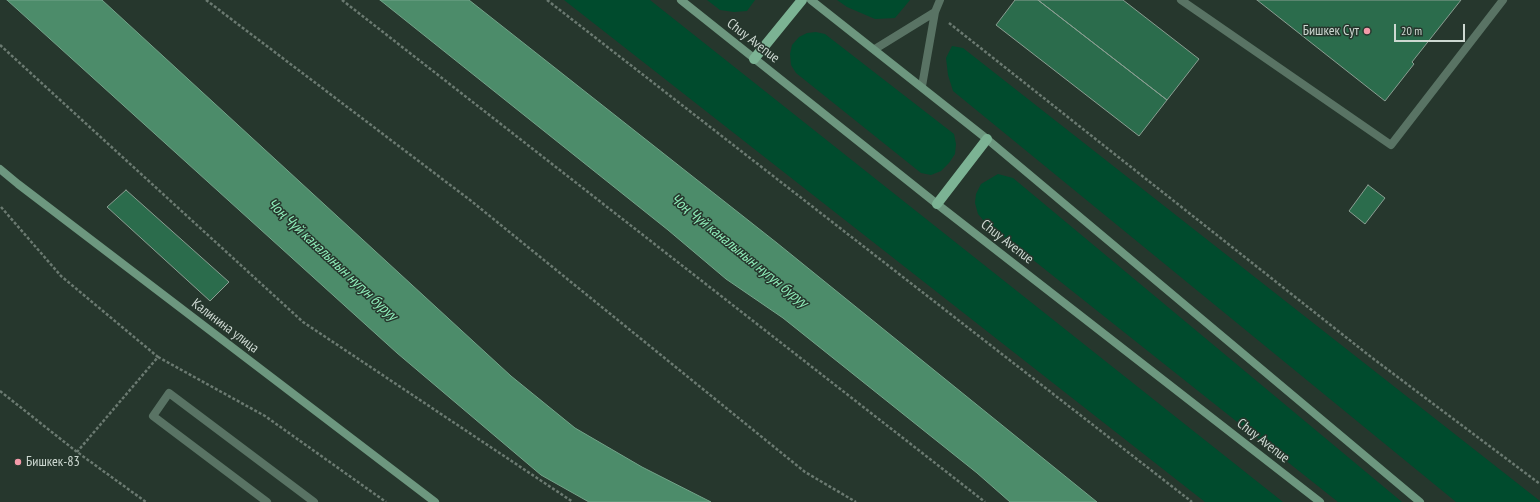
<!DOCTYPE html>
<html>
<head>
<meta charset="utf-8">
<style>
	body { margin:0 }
	#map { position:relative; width:1540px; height:502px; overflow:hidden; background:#26372d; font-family:"PT Sans Narrow",sans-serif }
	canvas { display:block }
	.scale { position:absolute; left:1394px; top:24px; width:71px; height:18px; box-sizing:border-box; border:2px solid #cdd8d1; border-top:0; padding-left:5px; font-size:12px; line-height:14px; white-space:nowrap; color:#cdd8d1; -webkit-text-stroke:3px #26372d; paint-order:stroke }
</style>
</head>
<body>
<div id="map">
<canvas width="1540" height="502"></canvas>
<div class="scale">20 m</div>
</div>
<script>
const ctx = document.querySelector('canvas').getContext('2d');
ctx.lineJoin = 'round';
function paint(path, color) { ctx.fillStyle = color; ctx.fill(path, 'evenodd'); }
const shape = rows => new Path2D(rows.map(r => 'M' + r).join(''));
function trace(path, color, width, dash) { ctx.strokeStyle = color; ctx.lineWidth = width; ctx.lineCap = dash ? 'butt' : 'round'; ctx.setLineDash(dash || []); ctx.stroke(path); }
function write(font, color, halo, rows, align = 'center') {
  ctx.font = font + ' "PT Sans Narrow",sans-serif'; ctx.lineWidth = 3; ctx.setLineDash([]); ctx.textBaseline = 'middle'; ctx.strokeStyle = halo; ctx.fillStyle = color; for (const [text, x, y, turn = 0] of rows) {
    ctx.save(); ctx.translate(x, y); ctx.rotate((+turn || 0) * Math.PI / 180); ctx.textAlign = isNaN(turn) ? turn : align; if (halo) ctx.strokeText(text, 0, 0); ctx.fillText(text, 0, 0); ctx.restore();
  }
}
paint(shape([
	[564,0,650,0,1283,502,1205,502],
	[707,0,755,0,747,11,734,12,720,10],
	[837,0,910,0,895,18,875,19,847,7],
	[816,32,825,34,954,134,956,144,955,154,949,163,941,171,931,175,921,173,796,73,791,65,790,54,792,45,799,37,807,33],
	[952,46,963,48,1540,501,1540,502,1456,502,953,91,948,75,946,58],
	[998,174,1013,178,1402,502,1338,502,984,221,978,214,975,203,976,194,981,184]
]), '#004b2d');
const water = shape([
	[7,0,102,0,511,376,575,428,642,467,711,502,589,502,541,475,397,353,7,0],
	[380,0,469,0,777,243,1097,502,1010,502,977,473,783,318,726,279,668,230,380,0]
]);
paint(water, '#4c8c6a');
trace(water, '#73a389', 1);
const building = shape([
	[1015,0,1038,0,1167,100,1139,136,996,25,1015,0],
	[1038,0,1123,0,1199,59,1167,100,1038,0],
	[1257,0,1461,0,1412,62,1414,64,1385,101,1257,0],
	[1368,185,1385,198,1365,224,1349,211,1368,185],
	[126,190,229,282,210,301,107,207,126,190]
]);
paint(building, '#2b6c4c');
trace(building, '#8a9e92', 1);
trace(shape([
	[206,0,470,200,805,472,856,502],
	[342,0,985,502],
	[547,0,1192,502],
	[949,23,1371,357,1540,484],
	[0,45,303,322,573,502],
	[1,207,61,276,158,357,77,452],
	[158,357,265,416,386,502],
	[0,391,77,452,146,502]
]), '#6b7a71', 2.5, [3, 2]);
trace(shape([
	[1181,0,1391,145,1503,0],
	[875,49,935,12],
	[922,86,935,12,940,0],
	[267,502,153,416,169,393,314,502]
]), '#597364', 8);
trace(shape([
	[681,0,937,204,1320,502],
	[811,0,987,139,1420,502],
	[0,169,18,184,435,502]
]), '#6d977f', 8);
trace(shape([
	[754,59,802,0],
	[937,204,987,139]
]), '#7cb394', 10);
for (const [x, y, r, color] of [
	[1367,31,4,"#f39aa9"],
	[18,462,4,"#f39aa9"]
]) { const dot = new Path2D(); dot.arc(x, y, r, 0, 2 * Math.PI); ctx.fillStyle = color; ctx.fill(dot); trace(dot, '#26372d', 1.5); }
write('14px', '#cdd8d1', '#26372d', [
	["Бишкек Сут",1359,31],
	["Бишкек-83",26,462,"left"]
], 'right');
write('14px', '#cdd8d1', '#26372d', [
	["Chuy Avenue",753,41,38],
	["Chuy Avenue",1007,242,38],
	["Калинина улица",225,326,37],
	["Chuy Avenue",1263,441,38]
]);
write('italic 15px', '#8eedb9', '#26372d', [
	["Чоң Чүй каналынын нугун буруу",739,251,39],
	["Чоң Чүй каналынын нугун буруу",332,260,43]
]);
</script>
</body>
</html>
